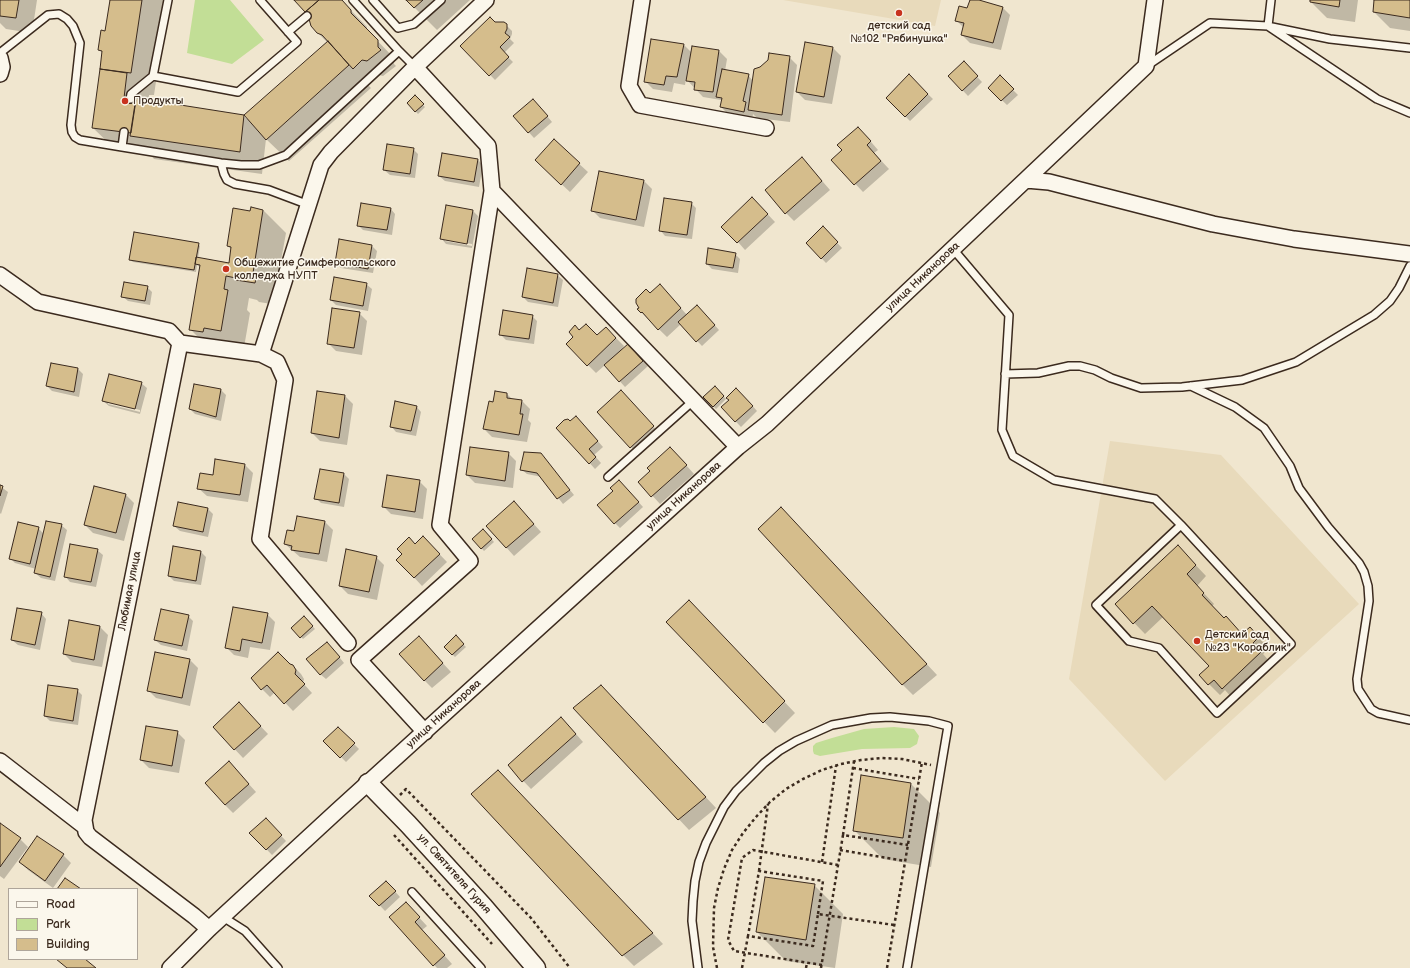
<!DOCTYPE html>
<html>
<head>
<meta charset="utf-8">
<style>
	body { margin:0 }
	#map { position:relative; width:1410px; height:968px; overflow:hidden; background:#f0e6cf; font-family:"Balsamiq Sans",sans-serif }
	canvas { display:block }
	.legend { position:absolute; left:8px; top:888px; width:130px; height:72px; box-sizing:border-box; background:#fbf7ec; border:1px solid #aea59a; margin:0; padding:5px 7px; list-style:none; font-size:12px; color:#3b2a1e }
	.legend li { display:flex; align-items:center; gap:8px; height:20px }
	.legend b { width:20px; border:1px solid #aea59a }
</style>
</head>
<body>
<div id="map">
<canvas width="1410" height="968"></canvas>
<ul class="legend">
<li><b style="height:5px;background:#fbf7ec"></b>Road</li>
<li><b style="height:11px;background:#c2de96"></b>Park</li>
<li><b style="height:11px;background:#d5bd8c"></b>Building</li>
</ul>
</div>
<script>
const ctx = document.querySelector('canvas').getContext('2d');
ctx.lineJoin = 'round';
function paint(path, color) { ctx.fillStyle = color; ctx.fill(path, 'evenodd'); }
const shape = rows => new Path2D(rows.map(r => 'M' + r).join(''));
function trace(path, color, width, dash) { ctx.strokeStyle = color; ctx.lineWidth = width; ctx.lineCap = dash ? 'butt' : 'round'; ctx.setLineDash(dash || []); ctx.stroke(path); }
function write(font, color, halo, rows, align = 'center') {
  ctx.font = font + ' "Balsamiq Sans",sans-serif'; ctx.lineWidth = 3; ctx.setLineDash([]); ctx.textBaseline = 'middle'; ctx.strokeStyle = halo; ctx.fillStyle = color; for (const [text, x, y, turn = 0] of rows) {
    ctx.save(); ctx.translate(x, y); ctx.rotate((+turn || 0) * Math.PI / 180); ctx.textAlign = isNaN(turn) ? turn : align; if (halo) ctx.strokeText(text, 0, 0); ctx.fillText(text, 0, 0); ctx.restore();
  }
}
paint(shape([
	[783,0,941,0,935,26],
	[1110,441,1221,455,1359,604,1165,781,1069,679]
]), '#e8dabb');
paint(shape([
	[195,0,230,0,264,40,232,64,187,53],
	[894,727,914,729,919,736,917,744,910,748,862,749,820,756,814,754,813,751,813,746,816,743,832,738,864,729]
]), '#c2de96');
paint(shape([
	[0,0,37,0,32,33,6,29,0,23],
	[110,0,168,0,154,95,149,95,149,101,243,116,247,119,327,42,318,33,307,12,296,0,341,0,367,27,367,30,393,57,394,64,396,66,383,76,379,75,368,85,371,88,289,161,266,139,262,174,154,159,150,154,116,150,93,128,103,53,99,50,106,32],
	[407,0,470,0,437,30],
	[971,0,975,0,1002,7,1010,15,1001,50,970,43,962,35,964,28,956,20,968,9],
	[1311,0,1358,0,1355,22,1327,18,1311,2],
	[1376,0,1410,0,1410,31,1390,28,1374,12],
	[495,23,504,23,512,31,512,34,510,39,514,43,504,53,513,62,495,80,462,46],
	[652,40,684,45,692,53,719,51,727,59,725,71,748,75,753,81,789,57,797,65,790,122,757,118,753,114,752,120,729,115,721,107,722,101,721,100,703,97,686,79,685,85,674,83,672,92,653,89,645,81],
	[806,43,833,48,841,56,832,104,805,100,797,92],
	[964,63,982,82,968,96,949,76],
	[909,76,933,99,910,121,887,98],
	[1000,77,1018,95,1007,105,989,88],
	[415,97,425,107,418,114,408,103],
	[538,105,552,122,534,138,514,116],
	[866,136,878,150,874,153,889,169,863,192,833,160],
	[554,141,588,172,570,192,544,168],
	[413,149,418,154,415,178,390,175,384,170],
	[478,160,483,165,479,187,445,181,439,176],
	[810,167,830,190,794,221,786,213],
	[644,181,652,189,644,227,600,218,592,210],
	[691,203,696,208,692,239,665,236,660,230],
	[760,206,775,222,745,250,738,242],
	[390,208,395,214,392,235,363,230,358,225],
	[252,209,263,210,286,233,275,293,278,305,259,302,257,300,249,298,247,310,250,313,243,353,213,352,190,329,201,268,197,265,196,272,133,262,130,260,198,244,200,246,198,258,229,264,232,250,228,246,251,212],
	[473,211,478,216,472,248,446,244,441,238],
	[445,239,472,244,472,246,445,241],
	[823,228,842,248,826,263,807,243],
	[372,246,377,251,373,273,341,268,336,263],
	[735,254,740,259,738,273,712,269,707,264],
	[557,275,563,280,558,307,528,302,523,297],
	[366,284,372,289,368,311,336,305,331,300],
	[147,287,152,292,150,305,128,301,122,296],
	[668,294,687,315,702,311,719,330,702,346,681,324,667,337,638,309],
	[359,313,367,321,362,355,336,351,328,343],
	[532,316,537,321,534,344,506,340,501,335],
	[606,328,624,346,621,350,633,350,648,366,625,387,605,365,596,373,567,344,579,331,597,337],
	[51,364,78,369,83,374,79,397,52,391,47,386],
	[141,383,147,388,140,414,109,406,103,401],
	[108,402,140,410,140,412,108,404],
	[195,385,221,390,226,395,221,421,195,414,190,409],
	[715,387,726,399,716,409,704,397],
	[318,392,345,396,353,404,347,445,320,441,312,433],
	[507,394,512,399,522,401,530,409,528,420,531,423,527,442,492,437,484,429,493,403],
	[742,394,757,411,741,427,722,407],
	[629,400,661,435,639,455,631,447],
	[416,406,421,412,416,436,396,432,391,426],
	[581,422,603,447,594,455,601,463,595,469,558,428,570,423],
	[508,453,516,461,513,488,475,483,467,475],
	[541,454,574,495,563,504,542,477,527,474,521,469],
	[678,456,694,474,660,504,640,482],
	[245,465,253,473,248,502,207,496,198,488,214,476],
	[344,474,349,479,344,507,321,503,316,498],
	[419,481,427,489,423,519,391,514,383,506],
	[0,486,8,492,1,514,0,513],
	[624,486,643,507,620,528,615,523],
	[126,495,134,503,124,541,93,533,85,525],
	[208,509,213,514,208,537,180,531,174,526],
	[522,511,541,532,514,556,487,526],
	[791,519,937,675,913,695,902,684],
	[325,522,333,530,327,562,300,557,285,544,294,533],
	[61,525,67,530,55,581,41,578,35,573,36,569,15,563,10,558,38,528,44,534],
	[483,530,494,542,484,551,473,539],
	[423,537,447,562,422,586,398,560],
	[97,550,103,555,96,587,70,582,65,576],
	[200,551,206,557,201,585,174,581,169,576],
	[376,557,384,565,377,600,348,594,340,586],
	[1188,557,1206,576,1197,586,1214,604,1212,606,1224,619,1243,635,1250,628,1269,649,1263,654,1271,663,1233,699,1225,690,1220,695,1209,684,1210,667,1163,617,1145,634,1116,604],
	[699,612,795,713,775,733,667,622],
	[41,613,46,619,40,650,18,645,12,640],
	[267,614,275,622,270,650,250,647,248,658,234,655,226,647],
	[188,616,193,621,187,651,161,645,155,640],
	[304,617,315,629,303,639,293,628],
	[100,627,108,635,102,667,72,662,64,654],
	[456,637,466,647,455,657,445,647],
	[427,646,451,672,432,688,424,680],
	[332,648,344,663,326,679,320,674],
	[190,660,198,668,190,706,156,698,148,690],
	[290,665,293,666,301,674,304,679,303,683,312,693,293,711,275,692,270,697,262,689],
	[77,690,82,695,78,725,50,721,45,716],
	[612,697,716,808,689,830,575,708],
	[247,712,268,734,243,758,214,727],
	[569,726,583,742,531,789,509,766],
	[338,728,359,749,346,762,325,741],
	[177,732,185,740,179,773,149,768,141,760],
	[237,771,256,792,233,813,225,805],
	[509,782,663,944,634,966,623,955],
	[911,784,940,813,931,867,883,859,854,830],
	[265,819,286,841,272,855,251,833],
	[0,825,20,839,28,847,4,879,0,876],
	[63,855,71,863,53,888,28,870,20,862],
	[814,885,843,914,835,968,786,961,757,932],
	[391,887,400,897,385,911,371,896],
	[414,912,427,926,422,930,452,964,447,968,437,968,391,917]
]), '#0003');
const building = shape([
	[0,0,19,0,16,18,0,16,0,0],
	[110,0,142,0,131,73,100,69,102,51,98,50,101,30,105,31,110,0],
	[294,0,319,0,305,12,294,0],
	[319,0,342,0,351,10,351,13,378,40,378,47,381,50,367,61,362,60,353,69,322,35,317,33,311,26,309,19,304,13,319,0],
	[406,0,423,0,414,8,406,0],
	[970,0,979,0,1003,7,993,43,961,35,964,23,955,21,959,6,967,8,970,0],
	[1310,0,1340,0,1339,7,1310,2,1310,0],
	[1374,0,1410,0,1410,18,1373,12,1374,0],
	[490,17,495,22,504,22,507,24,507,29,505,33,510,37,500,47,509,57,489,76,460,46,490,17],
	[651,39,684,44,677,77,666,76,664,85,644,82,651,39],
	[328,41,349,65,266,140,244,115,328,41],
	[805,42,833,47,824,97,796,92,805,42],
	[692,46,719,50,713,92,694,90,695,82,686,81,692,46],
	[769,53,790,56,782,115,748,110,754,69,760,67,768,60,769,53],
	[964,61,978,76,962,91,948,76,964,61],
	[100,69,127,73,124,98,136,100,131,133,92,128,100,69],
	[722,69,749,74,743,101,746,102,744,112,720,107,722,98,716,97,722,69],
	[909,74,928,94,905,117,886,98,909,74],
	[1000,75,1014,89,1001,101,988,88,1000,75],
	[415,95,424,104,415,112,407,103,415,95],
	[136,98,244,115,240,152,130,136,136,98],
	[533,99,548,116,528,133,513,116,533,99],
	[858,127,871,141,867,145,881,161,854,185,831,160,842,150,837,145,858,127],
	[554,139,580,163,561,185,535,160,554,139],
	[387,144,414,148,410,174,383,170,387,144],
	[442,153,478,159,474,182,438,176,442,153],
	[802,157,822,181,785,214,765,190,802,157],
	[599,171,644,180,636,220,591,211,599,171],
	[752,197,768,214,737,243,721,227,752,197],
	[664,198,692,202,687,235,659,231,664,198],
	[361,203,391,208,387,230,357,226,361,203],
	[446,205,473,210,467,244,440,239,446,205],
	[251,207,263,210,253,273,257,274,255,283,236,280,236,278,226,276,224,289,228,290,221,331,204,328,203,332,189,330,200,265,195,264,196,257,229,263,231,247,227,246,233,208,250,211,251,207],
	[823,226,838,242,821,259,806,243,823,226],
	[134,232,199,243,194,270,129,260,134,232],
	[339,239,372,245,368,269,335,263,339,239],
	[708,248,736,253,733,268,706,264,708,248],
	[527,268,558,274,553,303,522,297,527,268],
	[334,277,367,283,363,306,330,300,334,277],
	[124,282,148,286,145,301,121,297,124,282],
	[660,284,681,308,658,330,642,312,641,313,637,309,639,308,636,303,636,299,646,289,650,293,660,284],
	[697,305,715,325,696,342,678,322,697,305],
	[332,308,360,312,354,348,327,344,332,308],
	[503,310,533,315,529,339,499,335,503,310],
	[586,324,597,335,606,327,616,338,587,366,566,344,573,337,569,332,575,325,579,330,586,324],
	[628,344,643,361,619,382,604,365,628,344],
	[51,363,78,368,74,392,46,386,51,363],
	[109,374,142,382,135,409,102,401,109,374],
	[194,384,221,389,216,417,189,409,194,384],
	[715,386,724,396,713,407,703,397,715,386],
	[736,388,753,406,735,422,721,407,729,400,726,398,736,388],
	[621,390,654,426,630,448,597,412,621,390],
	[317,391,345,395,339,438,311,433,317,391],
	[495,391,507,393,507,398,522,400,520,414,523,414,519,435,483,429,489,401,493,402,495,391],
	[395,401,417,406,411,431,390,427,395,401],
	[576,416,598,441,589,449,596,457,589,464,556,428,564,420,568,419,570,421,576,416],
	[470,447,509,452,505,481,466,475,470,447],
	[670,447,687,465,651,497,638,482,650,471,647,468,670,447],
	[524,452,541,453,570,490,557,499,537,473,520,470,524,452],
	[215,459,245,464,240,495,197,489,200,473,213,475,215,459],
	[320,469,344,473,339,503,314,499,320,469],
	[387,475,420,480,415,512,382,507,387,475],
	[619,480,639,502,614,524,597,505,613,491,610,488,619,480],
	[0,485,3,486,0,496,0,485],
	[94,486,126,494,116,533,84,525,94,486],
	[514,501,534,524,506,548,486,526,514,501],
	[178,502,208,508,203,532,173,526,178,502],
	[781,507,927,664,902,685,758,529,781,507],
	[297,516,325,521,319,554,291,550,292,546,284,544,287,530,294,531,297,516],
	[46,521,62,524,50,577,34,573,46,521],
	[18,522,39,527,30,564,9,559,18,522],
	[483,529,492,539,481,549,472,539,483,529],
	[423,536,440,554,414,578,396,560,402,554,397,549,409,537,415,544,423,536],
	[70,544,98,549,91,582,64,577,70,544],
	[1178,545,1196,565,1187,574,1204,593,1202,595,1224,618,1226,616,1242,634,1250,627,1259,637,1253,643,1261,652,1222,689,1214,680,1208,685,1199,675,1209,666,1152,606,1133,624,1115,604,1178,545],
	[173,546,201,551,196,581,168,576,173,546],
	[346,549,377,556,369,592,339,586,346,549],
	[689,600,785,701,763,723,666,622,689,600],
	[233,607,268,613,262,643,242,639,240,651,225,648,233,607],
	[17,608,42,612,35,645,11,640,17,608],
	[161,609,189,615,182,646,154,640,161,609],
	[304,616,313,626,300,638,291,628,304,616],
	[69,620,100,626,94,660,63,654,69,620],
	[456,635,464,644,452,655,444,647,456,635],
	[419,636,443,663,424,681,399,654,419,636],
	[327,642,340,657,320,675,306,659,327,642],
	[155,652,190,659,182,698,147,691,155,652],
	[278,652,290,664,293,665,296,670,295,674,305,684,284,704,267,685,261,690,251,678,278,652],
	[48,685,78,689,73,721,44,716,48,685],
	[601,685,706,797,678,820,573,708,601,685],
	[239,702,261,726,234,750,213,727,239,702],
	[561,717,576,734,522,782,508,765,561,717],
	[146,726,178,731,172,766,140,760,146,726],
	[338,727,355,743,340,758,323,741,338,727],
	[229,761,249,784,225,805,205,783,229,761],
	[498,770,653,933,622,956,471,794,498,770],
	[861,775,911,783,903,838,853,831,861,775],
	[266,818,282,835,266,850,249,833,266,818],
	[0,823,21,838,0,867,0,823],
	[37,836,64,854,45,881,19,862,37,836],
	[765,877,815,884,806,940,756,932,765,877],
	[65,878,81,889,57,889,65,878],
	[386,881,396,891,379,906,369,896,386,881],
	[406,902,420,917,415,922,445,955,433,966,389,917,406,902],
	[56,959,85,959,96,968,67,968,56,959]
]);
paint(building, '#d5bd8c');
trace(building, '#3b2a1e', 1);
const service = shape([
	[168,0,153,76,238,92,297,42,260,0],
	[353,0,399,51],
	[373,0,398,28,414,24,441,0],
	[1268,26,1377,99,1410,113],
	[1272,27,1330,39,1410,48],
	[288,32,307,16],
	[0,53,48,15,59,14,67,19,73,26,80,43,71,125,72,132,75,137,80,140,122,147],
	[1148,65,1210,23,1268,26,1271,0],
	[130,99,131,94,153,76],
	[124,132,122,147,221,163,241,165,259,165,286,155,399,51,415,67],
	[221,163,224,174,227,180,235,184,269,190,309,205],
	[953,249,1009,315,1002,430,1013,456,1054,480,1155,499,1181,525,1096,605,1129,641,1159,648,1217,713,1291,644,1181,525],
	[1005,374,1038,373,1069,366,1080,366,1095,370,1111,378,1141,388,1182,387,1242,380,1296,362,1374,315,1390,301,1399,288,1410,266],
	[1191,386,1235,407,1264,428,1290,466,1299,488,1328,527,1359,563,1364,572,1368,586,1369,601,1357,679,1358,689,1371,709,1378,713,1410,720],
	[608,477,693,401],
	[412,892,481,968],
	[223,917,245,931,278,968],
	[698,968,692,921,693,901,695,881,699,862,706,843,724,807,736,791,764,763,779,751,796,741,832,725,871,718,890,717,929,721,948,726,907,968]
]);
const minor = shape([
	[642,0,629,86,640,105,766,128],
	[0,58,2,67,0,74],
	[415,67,488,146,492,191,738,447],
	[1026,180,1049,182,1213,224,1294,239,1410,254],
	[0,275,38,302,169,331,180,343,261,354,277,362,285,380,260,539,348,643],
	[180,343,84,820,86,832,90,837,194,916,209,929],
	[261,354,321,165,331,152,415,67,486,0],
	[425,732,359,660,470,561,440,525,492,191],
	[0,761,84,826],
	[170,968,209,929,337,811,738,447,767,424,943,258,1146,66,1155,0]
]);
const tertiary = shape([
	[368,783,408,824,483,906,536,968]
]);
trace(service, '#3b2a1e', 10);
trace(minor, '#3b2a1e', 18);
trace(tertiary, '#3b2a1e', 21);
trace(shape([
	[853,768,919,779],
	[400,795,406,789,531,918,570,968],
	[394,835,492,944],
	[843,835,854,761],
	[840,850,905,861],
	[822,862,836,766],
	[759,871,768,804],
	[818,914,823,881,759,871,748,936,813,946,818,914,894,925],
	[822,965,734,951,728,940,742,858,753,850,838,865],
	[717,968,713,947,714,908,718,888,724,869,732,850,743,833,756,817,770,802,786,789,803,779,822,770,841,764,861,760,882,758,902,759,931,765],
	[742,968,748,936],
	[806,968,807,963],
	[821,968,843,835,908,845],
	[887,968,922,762]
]), '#3b2a1e', 2.5, [3, 3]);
trace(service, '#fbf7ec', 7);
trace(minor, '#fbf7ec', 15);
trace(tertiary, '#fbf7ec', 18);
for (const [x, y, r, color] of [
	[899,13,4,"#c8321e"],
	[125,101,4,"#c8321e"],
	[226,269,4,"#c8321e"],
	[1197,641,4,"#c8321e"]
]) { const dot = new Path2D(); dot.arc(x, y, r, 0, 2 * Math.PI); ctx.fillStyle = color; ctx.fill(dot); trace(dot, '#fbf7ec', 1.5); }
write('11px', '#3b2a1e', '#fbf7ec', [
	["детский сад",899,26,"center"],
	["№102 \"Рябинушка\"",899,39,"center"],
	["Продукты",133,101],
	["Общежитие Симферопольского",234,263],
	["колледжа НУПТ",234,276],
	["Детский сад",1205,635],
	["№23 \"Кораблик\"",1205,648]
], 'left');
write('11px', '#3b2a1e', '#fbf7ec', [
	["улица Никанорова",923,277,-43],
	["улица Никанорова",684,496,-42],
	["Любимая улица",130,591,-79],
	["улица Никанорова",444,714,-42],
	["ул. Святителя Гурия",454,874,48]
]);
</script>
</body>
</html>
